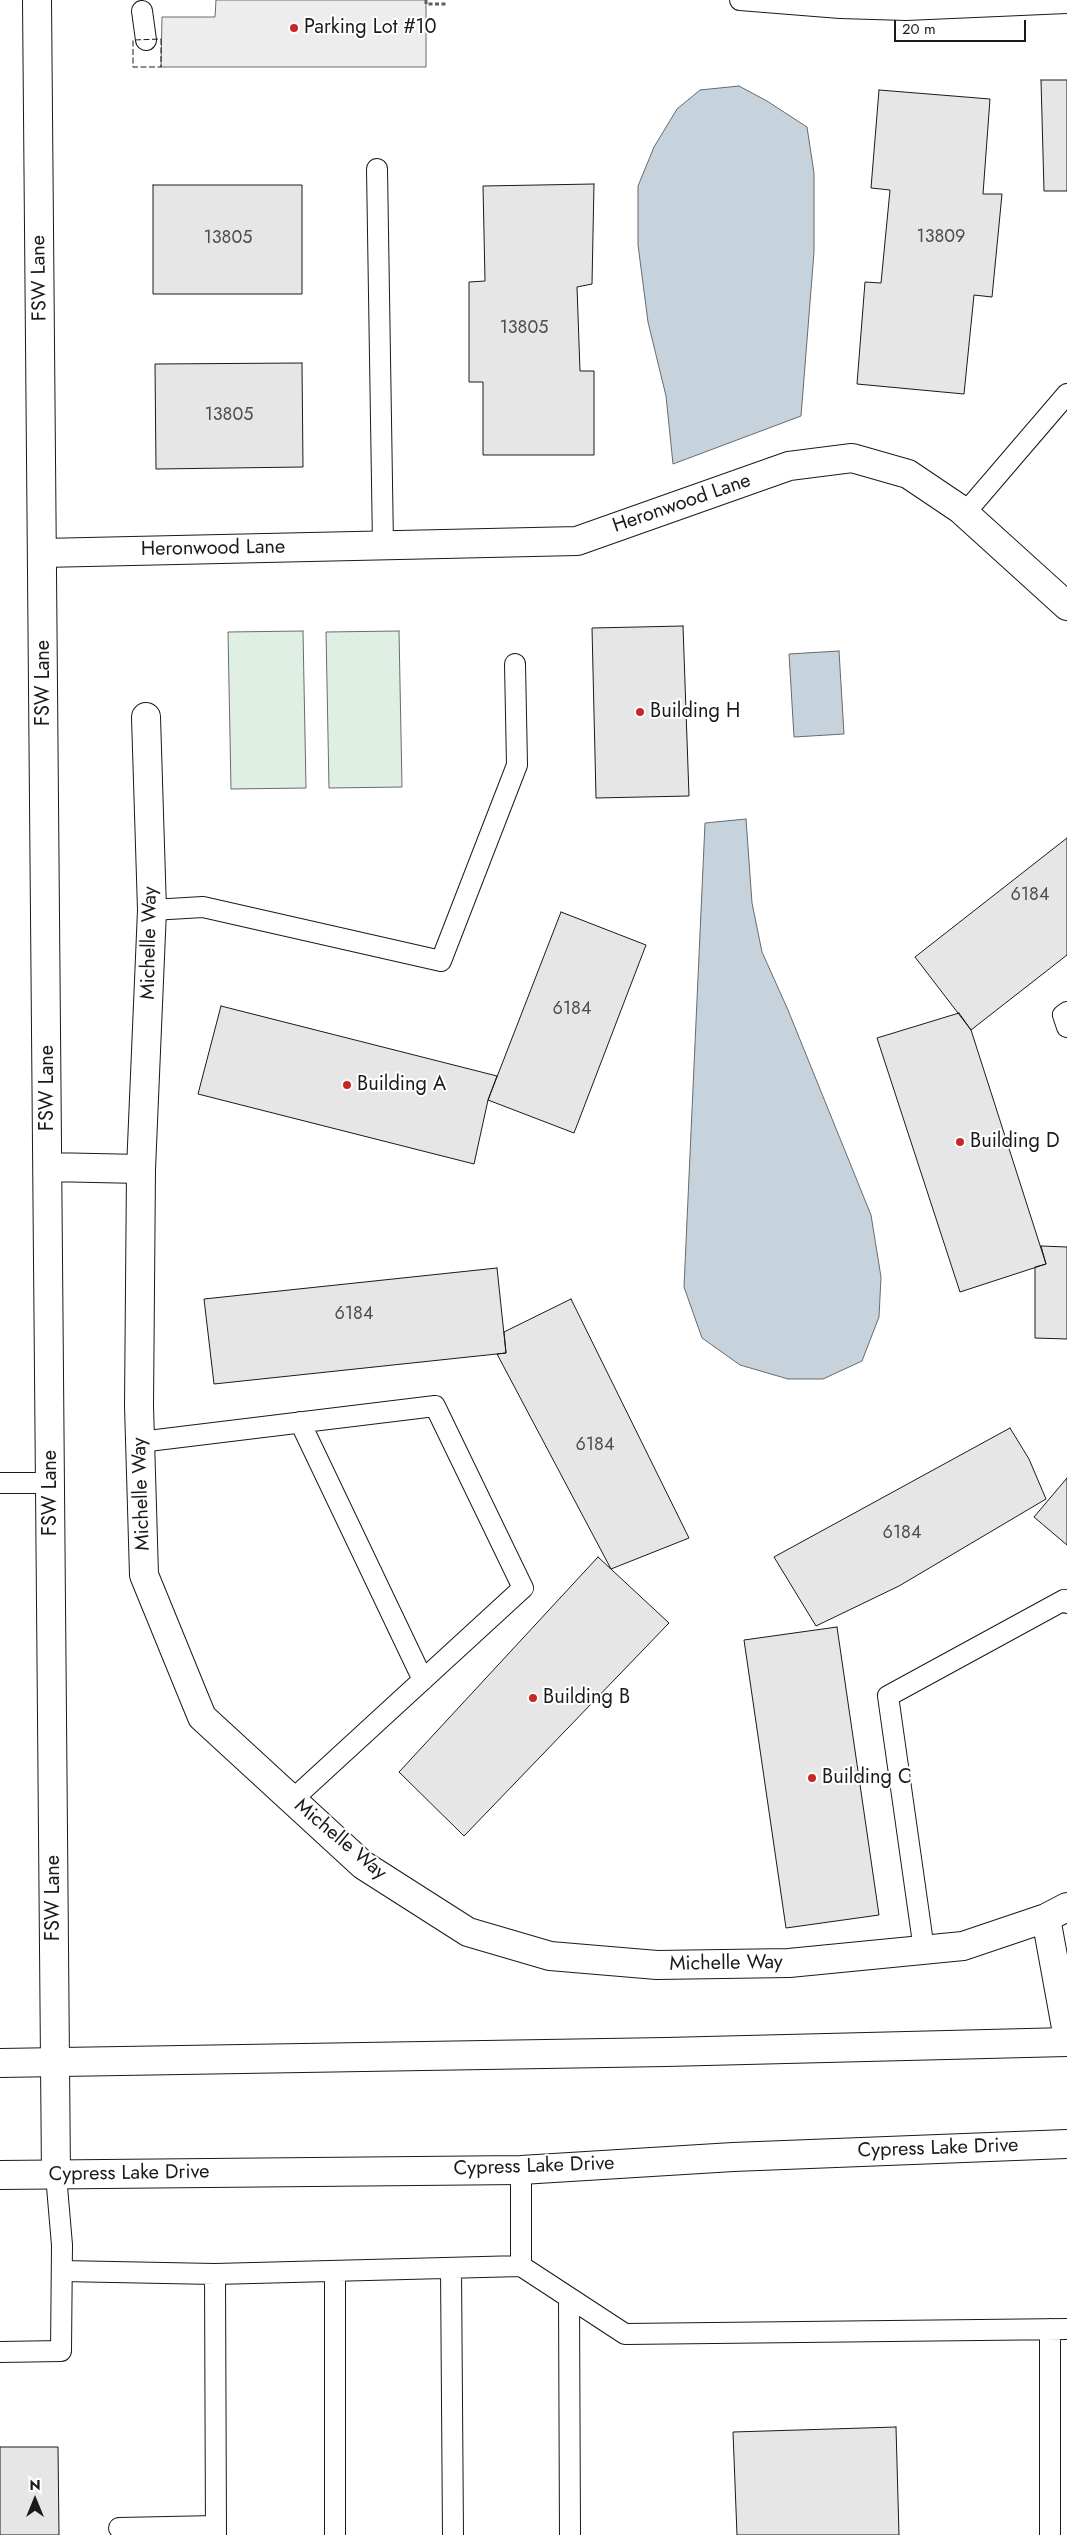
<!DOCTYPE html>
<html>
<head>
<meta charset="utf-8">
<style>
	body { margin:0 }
	#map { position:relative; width:1067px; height:2535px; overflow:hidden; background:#fff; font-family:Jost,sans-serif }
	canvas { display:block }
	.north { position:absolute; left:10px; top:2475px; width:50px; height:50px; -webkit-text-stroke:4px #fff; paint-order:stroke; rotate:0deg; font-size:14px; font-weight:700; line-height:20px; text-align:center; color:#1a1a1a }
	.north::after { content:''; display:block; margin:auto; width:18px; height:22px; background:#1a1a1a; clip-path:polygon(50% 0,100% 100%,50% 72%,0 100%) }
	.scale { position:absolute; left:894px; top:20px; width:132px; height:22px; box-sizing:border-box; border:2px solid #1a1a1a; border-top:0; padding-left:6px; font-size:15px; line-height:18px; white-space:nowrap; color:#1a1a1a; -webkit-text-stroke:4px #fff; paint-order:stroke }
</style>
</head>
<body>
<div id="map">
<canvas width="1067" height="2535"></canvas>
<div class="north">N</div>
<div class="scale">20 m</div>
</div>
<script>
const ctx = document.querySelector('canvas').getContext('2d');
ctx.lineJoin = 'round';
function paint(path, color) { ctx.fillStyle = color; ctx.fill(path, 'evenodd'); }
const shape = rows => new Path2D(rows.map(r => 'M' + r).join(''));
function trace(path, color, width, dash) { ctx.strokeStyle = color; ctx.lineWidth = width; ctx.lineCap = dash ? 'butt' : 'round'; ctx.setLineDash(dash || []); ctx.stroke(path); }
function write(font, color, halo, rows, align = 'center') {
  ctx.font = font + ' Jost,sans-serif'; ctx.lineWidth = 4; ctx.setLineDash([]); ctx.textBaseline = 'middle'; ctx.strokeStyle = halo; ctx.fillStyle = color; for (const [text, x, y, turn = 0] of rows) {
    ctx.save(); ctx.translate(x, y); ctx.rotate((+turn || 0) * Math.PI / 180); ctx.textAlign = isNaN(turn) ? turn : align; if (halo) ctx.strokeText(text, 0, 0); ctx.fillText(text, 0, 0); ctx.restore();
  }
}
const green = shape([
	[303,631,306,788,231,789,228,632,303,631],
	[399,631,402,787,329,788,326,632,399,631]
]);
paint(green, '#e0efe3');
trace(green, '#6a6a6a', 1);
const parking = shape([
	[216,0,426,0,426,67,161,67,162,17,215,17,216,0]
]);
paint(parking, '#ededed');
trace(parking, '#6a6a6a', 1);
const water = shape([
	[739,86,767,101,807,127,814,173,814,252,801,416,673,464,666,396,648,322,638,245,638,186,654,147,677,109,700,90,739,86],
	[839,651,844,734,794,737,789,654,839,651],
	[746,819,752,903,762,952,788,1010,871,1215,881,1277,879,1317,862,1361,823,1379,788,1379,740,1365,702,1338,684,1287,705,823,746,819]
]);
paint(water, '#c6d2dc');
trace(water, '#6a6a6a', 1);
const building = shape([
	[1041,80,1067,80,1067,191,1044,191,1041,80],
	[879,90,990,99,983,194,1002,194,992,297,974,295,964,394,857,384,865,282,881,283,890,190,871,188,879,90],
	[594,184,592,284,577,287,580,371,594,371,594,455,483,455,483,382,469,382,469,282,485,281,483,186,594,184],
	[153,185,302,185,302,294,153,294,153,185],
	[302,363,303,467,156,469,155,364,302,363],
	[683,626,689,796,596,798,592,628,683,626],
	[1067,838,1067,955,971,1030,915,957,1067,838],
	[561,912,646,945,574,1133,488,1100,561,912],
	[221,1006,497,1076,488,1100,474,1164,198,1094,221,1006],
	[959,1013,971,1030,1046,1264,960,1292,877,1038,959,1013],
	[1041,1246,1067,1247,1067,1339,1035,1338,1035,1267,1046,1264,1041,1246],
	[497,1268,506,1353,214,1384,204,1299,497,1268],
	[571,1299,689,1538,611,1569,497,1354,506,1353,504,1332,571,1299],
	[1010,1428,1029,1459,1046,1499,899,1586,816,1626,774,1557,1010,1428],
	[1067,1478,1067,1545,1034,1517,1067,1478],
	[598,1557,669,1623,464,1836,399,1772,598,1557],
	[837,1627,879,1915,786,1928,744,1640,837,1627],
	[896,2427,899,2535,737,2535,733,2432,896,2427],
	[0,2447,58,2447,59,2535,0,2535,0,2447]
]);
paint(building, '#e6e6e6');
trace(building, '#1a1a1a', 1);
const service = shape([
	[740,0,840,8,906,10,1067,3],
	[142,11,146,40],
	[377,169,383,545],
	[965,513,1067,394],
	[152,910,203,907,441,961,517,765,515,664],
	[1067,1012,1063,1015,1067,1027],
	[300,1422,423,1680],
	[140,1442,435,1406,523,1588,292,1800],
	[0,1483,51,1483],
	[924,1950,888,1696,1064,1600,1067,1603],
	[521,2170,521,2266],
	[451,2268,453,2535],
	[62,2271,215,2274,216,2535],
	[335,2271,335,2535],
	[215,2274,521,2266,625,2334,1067,2329],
	[569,2298,570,2535],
	[0,2352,61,2351,62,2245,56,2175],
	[119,2528,216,2526],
	[1050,2535,1050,2329]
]);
const minor = shape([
	[37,0,56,2175],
	[43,553,577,541,789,466,852,458,908,474,960,509,1067,606],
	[146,717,152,910,141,1169,139,1406,144,1575,202,1717,363,1865,468,1932,550,1956,657,1965,789,1963,963,1946,1046,1918,1067,1907],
	[48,1167,141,1169],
	[1046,1918,1067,2033]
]);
const secondary = shape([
	[0,2063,666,2052,1067,2042],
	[0,2175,521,2170,733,2157,1067,2144]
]);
trace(service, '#1a1a1a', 22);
trace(minor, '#1a1a1a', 30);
trace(secondary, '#1a1a1a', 30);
trace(shape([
	[426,0,426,4,448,4]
]), '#5f5f5f', 3, [4, 2.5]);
trace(service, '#fff', 20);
trace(minor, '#fff', 28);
trace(secondary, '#fff', 28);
trace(shape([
	[161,39,161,67,133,67,133,40,161,39]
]), '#1a1a1a', 1, [6, 2.5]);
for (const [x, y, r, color] of [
	[294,28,5,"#c62828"],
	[640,712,5,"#c62828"],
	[347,1085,5,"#c62828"],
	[960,1142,5,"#c62828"],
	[533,1698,5,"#c62828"],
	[812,1778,5,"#c62828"]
]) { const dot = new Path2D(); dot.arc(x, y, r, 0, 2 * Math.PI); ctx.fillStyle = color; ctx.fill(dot); trace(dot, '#fff', 2); }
write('18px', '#4d4d4d', null, [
	["13809",941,238],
	["13805",228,239],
	["13805",524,329],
	["13805",229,416],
	["6184",1030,896],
	["6184",572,1010],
	["6184",354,1315],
	["6184",595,1446],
	["6184",902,1534]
]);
write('20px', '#1a1a1a', '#fff', [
	["Parking Lot #10",304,28],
	["Building H",650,712],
	["Building A",357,1085],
	["Building D",970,1142],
	["Building B",543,1698],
	["Building C",822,1778]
], 'left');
write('20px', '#1a1a1a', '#fff', [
	["FSW Lane",40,278,-91],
	["Heronwood Lane",682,504,-19],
	["Heronwood Lane",213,549,-1],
	["FSW Lane",44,683,-90],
	["Michelle Way",150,943,-89],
	["FSW Lane",48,1088,-90],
	["FSW Lane",51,1493,-90],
	["Michelle Way",142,1494,-92],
	["Michelle Way",340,1840,40],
	["FSW Lane",54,1898,-90],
	["Michelle Way",726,1964,-1],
	["Cypress Lake Drive",938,2149,-2],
	["Cypress Lake Drive",534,2167,-2],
	["Cypress Lake Drive",129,2174,-1]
]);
</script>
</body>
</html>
